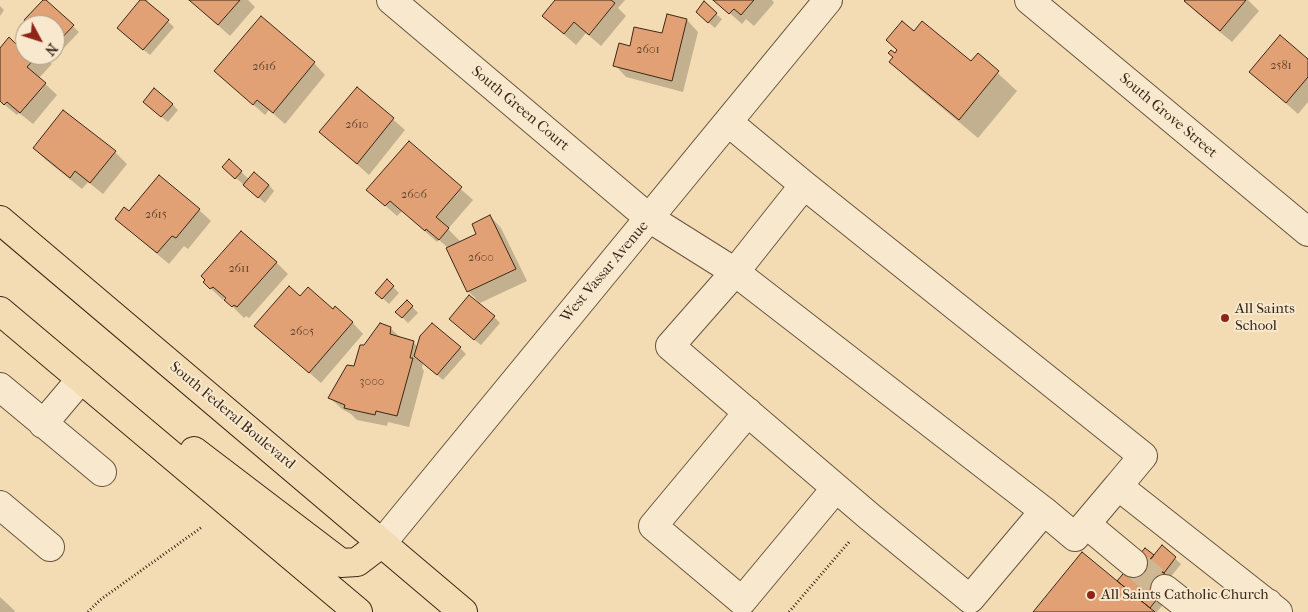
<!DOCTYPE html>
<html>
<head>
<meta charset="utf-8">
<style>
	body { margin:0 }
	#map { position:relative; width:1308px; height:612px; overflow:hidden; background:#f3dcb3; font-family:"IM FELL French Canon",serif }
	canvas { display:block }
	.north { position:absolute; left:15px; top:15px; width:50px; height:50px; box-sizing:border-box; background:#f7e8ce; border:1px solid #ac9b85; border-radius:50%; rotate:130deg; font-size:14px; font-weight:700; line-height:20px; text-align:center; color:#3b2818 }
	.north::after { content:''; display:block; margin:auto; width:18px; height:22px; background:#8f2418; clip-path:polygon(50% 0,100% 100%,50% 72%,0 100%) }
</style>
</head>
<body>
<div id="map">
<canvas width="1308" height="612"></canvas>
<div class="north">N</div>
</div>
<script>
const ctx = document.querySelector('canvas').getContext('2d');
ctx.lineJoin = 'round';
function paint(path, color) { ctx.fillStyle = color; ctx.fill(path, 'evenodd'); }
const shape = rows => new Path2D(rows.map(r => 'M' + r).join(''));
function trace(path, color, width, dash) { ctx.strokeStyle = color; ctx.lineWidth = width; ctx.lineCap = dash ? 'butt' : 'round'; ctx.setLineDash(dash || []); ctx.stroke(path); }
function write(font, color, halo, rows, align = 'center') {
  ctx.font = font + ' "IM FELL French Canon",serif'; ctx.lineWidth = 4; ctx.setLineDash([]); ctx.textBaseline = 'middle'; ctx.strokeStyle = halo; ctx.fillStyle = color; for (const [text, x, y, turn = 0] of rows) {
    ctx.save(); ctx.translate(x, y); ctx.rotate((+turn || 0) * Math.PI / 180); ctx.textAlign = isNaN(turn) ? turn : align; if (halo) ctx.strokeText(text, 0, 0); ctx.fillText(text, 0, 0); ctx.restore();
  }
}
paint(shape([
	[45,0,79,32,61,51,55,46,55,25,29,25],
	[139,0,148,0,146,2,174,27,150,55,124,34,140,1],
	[190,0,248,0,255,7,230,36],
	[556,0,625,0,618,8,626,16,601,46,586,33,576,45,543,16],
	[715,0,772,0,774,3,754,26,746,19,742,24],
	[1187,0,1248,0,1259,11,1232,42,1197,13,1186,1],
	[0,6,4,10,0,16],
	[716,14,722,19,715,28,703,18],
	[687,20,698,32,683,92,626,77,615,65,631,48,663,35],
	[914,33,971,63,978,55,1017,91,978,138,910,81,891,62],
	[25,39,25,55,43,55,52,64,39,78,57,95,33,124,19,113,17,115,0,101,0,50,17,45],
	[1308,61,1308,102,1298,114,1251,72],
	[314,63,325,75,285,124,269,110,265,115,215,71],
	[358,89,405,130,369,175,321,132],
	[172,104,178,110,168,122,150,108],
	[63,111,115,152,127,164,103,194,88,182,82,189,46,160,34,148],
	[409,143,473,200,448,229,461,242,478,234,490,216,501,228,527,281,480,303,468,291,447,247,439,240,437,242,402,211,397,216,380,201],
	[229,161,249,179,269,185,274,191,265,203,230,173],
	[199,210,211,221,188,249,184,246,169,264,116,219,129,213],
	[276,262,288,274,249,318,246,316,244,318,226,300,227,299,225,297,223,300,204,282],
	[387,281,399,293,389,304,377,293],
	[300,297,333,311,352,322,363,334,321,383,256,326],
	[407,301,418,313,408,323,397,312],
	[494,317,500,323,481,345,456,325],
	[390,328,401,338,413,342,418,347,460,348,466,354,443,380,423,363,422,368,424,371,409,427,388,422,387,426,357,420,351,414,342,409,330,398,355,367,365,346],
	[1162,547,1181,564,1169,579,1177,587,1157,612,1035,612,1118,583,1154,557],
	[0,597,15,611,14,612,0,612]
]), '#0003');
const building = shape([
	[43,0,46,0,74,25,55,45,55,25,27,25,24,20,43,0],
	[140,0,145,0,169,20,143,50,117,28,140,0],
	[189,0,240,0,218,25,189,0],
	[555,0,611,0,615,3,589,35,574,22,564,34,542,16,555,0],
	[713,0,754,0,741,15,734,9,729,14,713,0],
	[1185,0,1246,0,1220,31,1184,1,1185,0],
	[704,1,717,13,708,23,696,12,704,1],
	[667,14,687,19,672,81,613,66,619,43,630,46,634,27,662,33,667,14],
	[261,16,315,62,273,113,257,100,253,105,214,71,261,16],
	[902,21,914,31,922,21,971,61,978,53,999,71,959,120,889,62,893,57,888,53,891,50,895,53,897,50,886,40,902,21],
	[1280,35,1308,59,1308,77,1286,103,1249,72,1280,35],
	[23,36,25,38,25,55,38,55,27,67,46,83,20,113,7,102,4,105,0,101,0,48,9,37,16,44,23,36],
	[357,87,394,118,357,164,319,132,357,87],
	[154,88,173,104,161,117,143,102,154,88],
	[63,110,116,151,90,183,75,171,70,178,33,148,63,110],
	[409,141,462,187,436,217,449,228,439,240,426,229,425,231,390,201,385,206,366,190,409,141],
	[229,159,242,171,235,179,222,167,229,159],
	[254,172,269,185,258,198,243,185,254,172],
	[159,175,200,209,176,238,172,236,157,253,115,219,124,207,129,211,159,175],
	[490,215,516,269,467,292,446,248,476,234,472,224,490,215],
	[241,231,277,262,237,307,234,305,232,307,224,300,226,298,213,287,210,289,203,282,205,280,201,276,241,231],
	[387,279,394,286,382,299,375,293,387,279],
	[289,286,300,296,308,287,333,309,335,306,353,322,309,373,254,326,289,286],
	[469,295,495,316,474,340,449,319,469,295],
	[407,300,413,306,402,318,395,312,407,300],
	[380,323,391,327,390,334,414,341,410,358,413,358,397,416,376,411,375,415,344,408,345,405,328,398,347,365,354,366,360,345,364,345,380,323],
	[432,323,461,347,437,375,414,356,420,336,432,323],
	[1162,545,1176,557,1164,573,1149,561,1162,545],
	[1145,548,1154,555,1149,561,1172,580,1150,608,1117,581,1145,548],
	[1082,552,1150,608,1155,612,1033,612,1082,552]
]);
paint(building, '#e1a175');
trace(building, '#3b2818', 1);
trace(shape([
	[1133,563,1165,589]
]), '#ceb894', 28, [28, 14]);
const minor = shape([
	[391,0,649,218,735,272,804,185],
	[1029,0,1308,232],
	[728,122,804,185,1143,456,1118,486],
	[0,387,102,472],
	[748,412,653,526,742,601,836,488],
	[43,424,81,379],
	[0,505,50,547],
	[1044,511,735,272,670,346,870,517,970,599,1044,511,1075,537,1118,486,1278,612],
	[1086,524,1133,563],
	[382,543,828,0],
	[1165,589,1188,607,1216,612],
	[1216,612,1268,603]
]);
const major = shape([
	[0,220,463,612],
	[0,311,358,612],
	[194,451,341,563,357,562,382,543]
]);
trace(minor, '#69553f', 30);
trace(major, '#3b2818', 30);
trace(shape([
	[88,612,100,600,202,527],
	[789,612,849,542]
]), '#3b2818', 3, [1, 2.5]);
trace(minor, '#f7e8ce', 28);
trace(major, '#f3dcb3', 28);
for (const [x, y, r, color] of [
	[1225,318,5,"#8f2418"],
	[1091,595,5,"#8f2418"]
]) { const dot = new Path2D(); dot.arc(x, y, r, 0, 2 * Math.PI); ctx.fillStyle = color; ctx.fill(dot); trace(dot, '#f7e8ce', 2); }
write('12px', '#64462f', null, [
	["2601",648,50],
	["2581",1281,66],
	["2616",264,67],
	["2610",357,125],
	["2606",414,195],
	["2615",156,215],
	["2600",481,258],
	["2611",239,269],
	["2605",302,332],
	["3000",372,382]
]);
write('15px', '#3b2818', '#f7e8ce', [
	["South Green Court",520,109,40],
	["South Grove Street",1168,116,40],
	["West Vassar Avenue",605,272,-50],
	["South Federal Boulevard",232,416,40]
]);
write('15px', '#3b2818', '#f7e8ce', [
	["All Saints",1235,309],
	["School",1235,326],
	["All Saints Catholic Church",1101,595]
], 'left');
</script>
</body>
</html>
